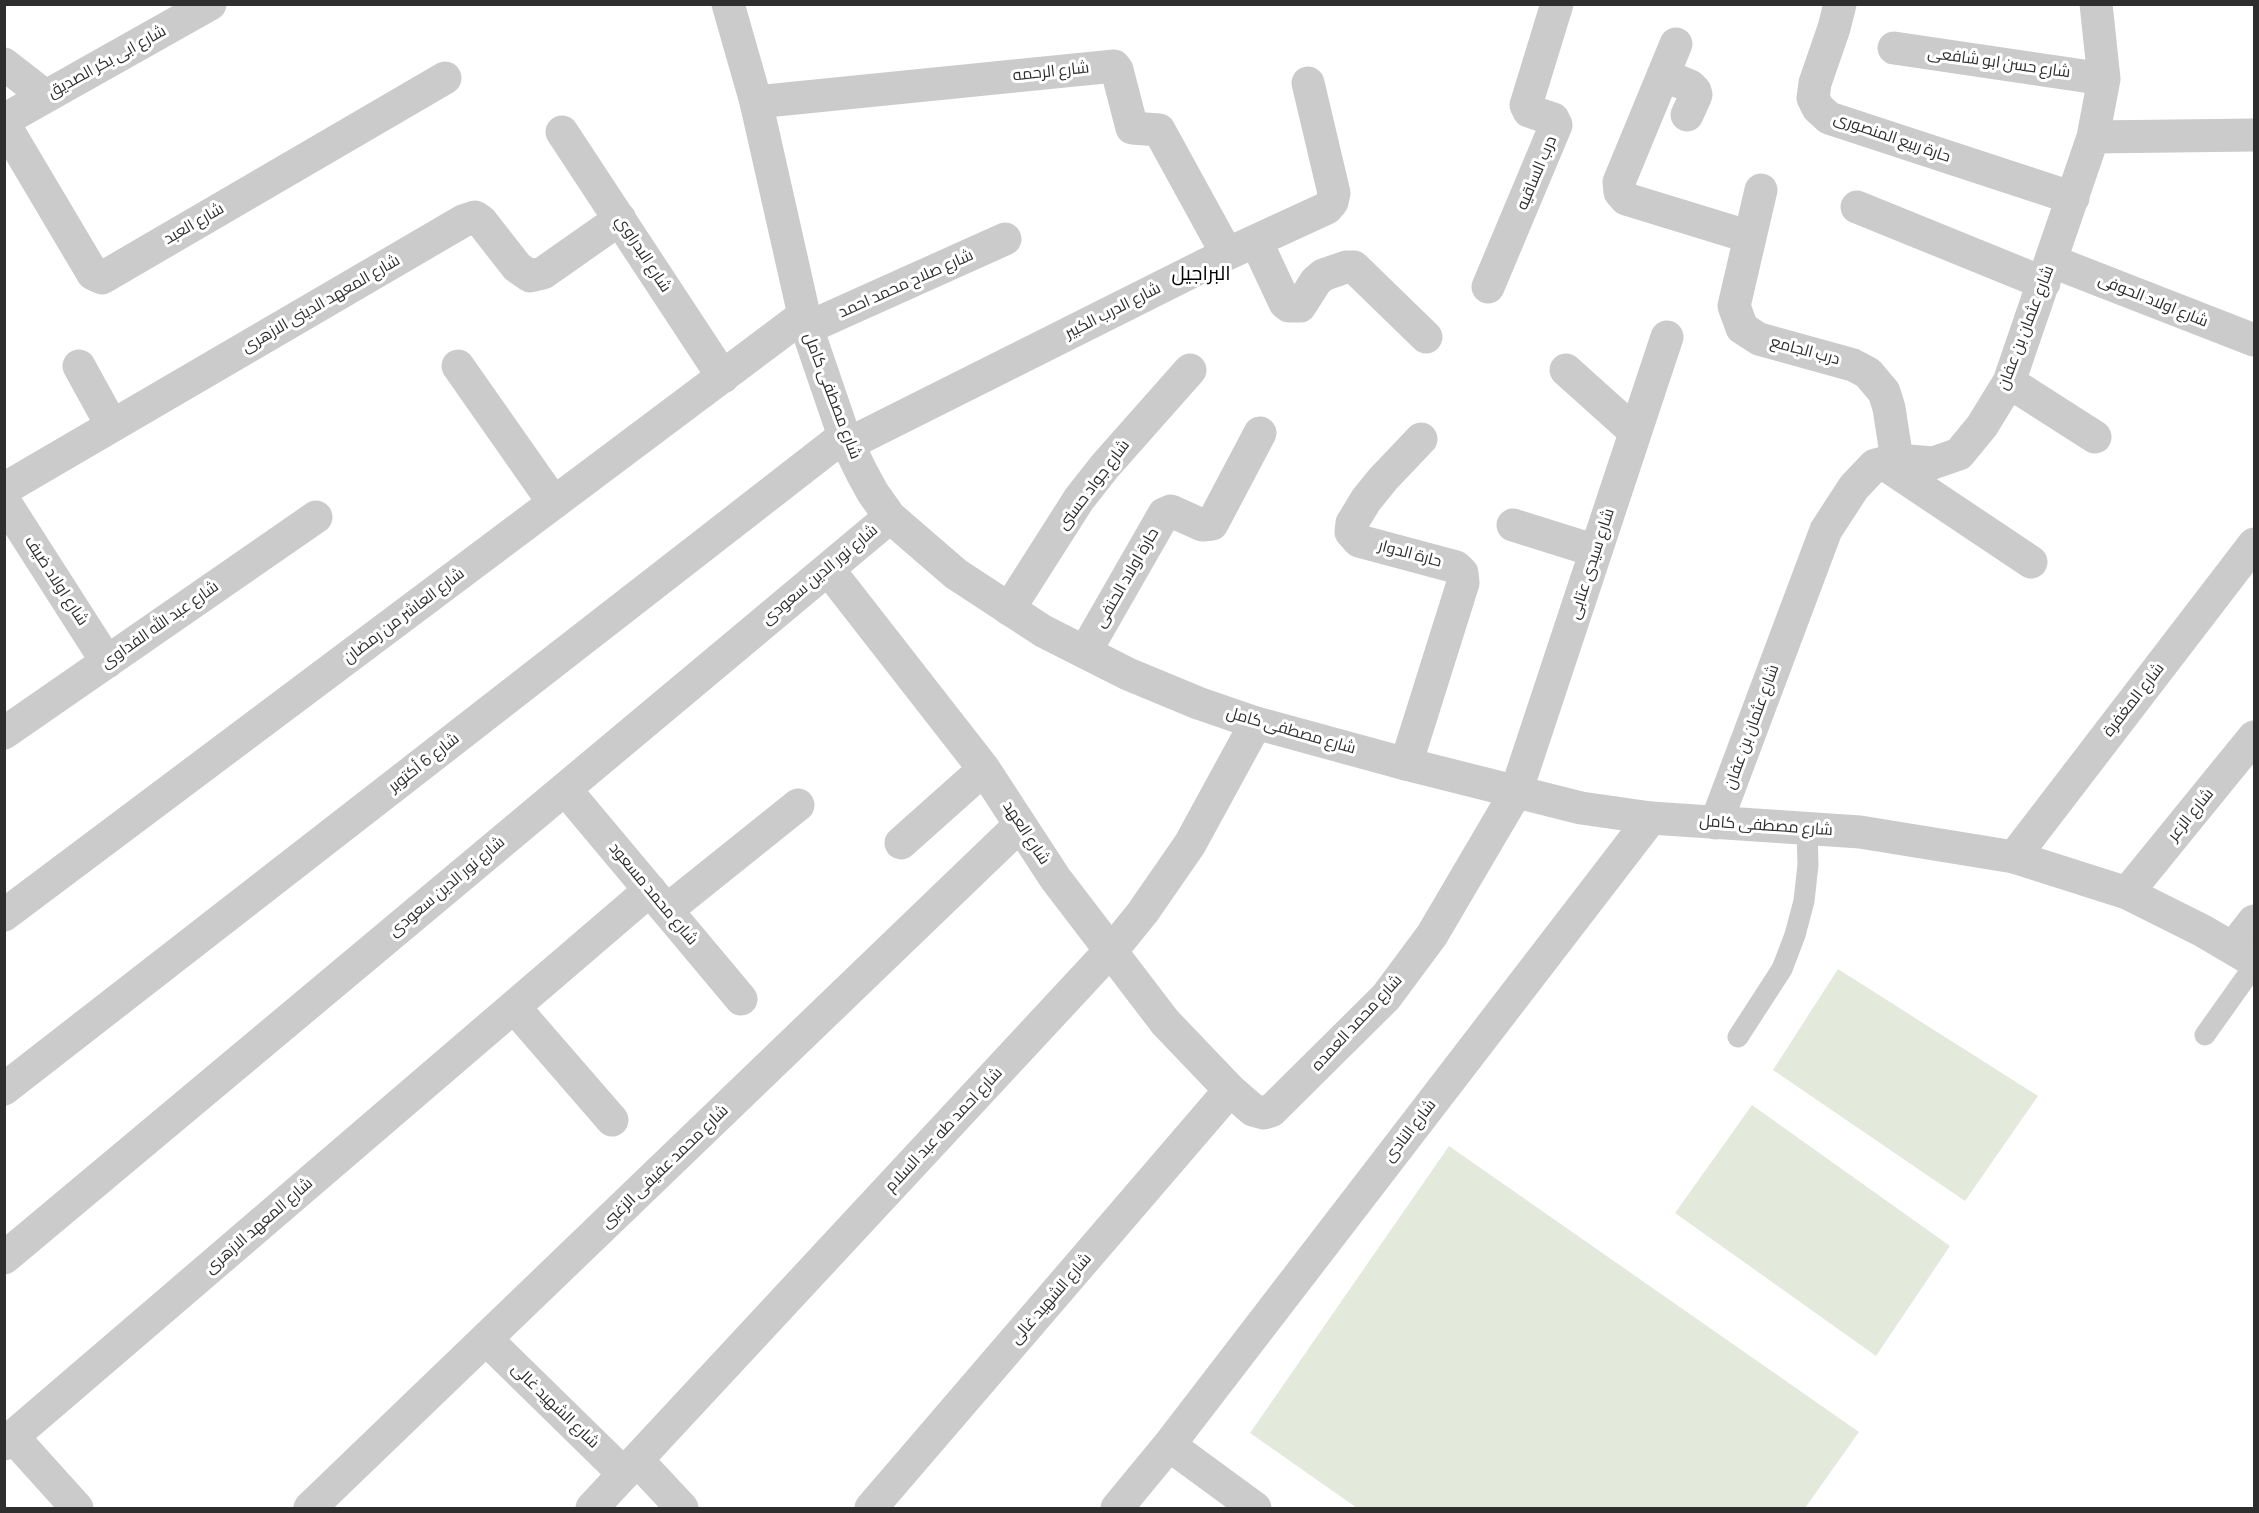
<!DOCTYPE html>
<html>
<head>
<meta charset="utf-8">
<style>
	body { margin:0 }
	#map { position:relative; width:2259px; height:1513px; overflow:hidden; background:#fff; font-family:Manrope,sans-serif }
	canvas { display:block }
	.frame { position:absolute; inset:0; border:6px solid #2e2e2e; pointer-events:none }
</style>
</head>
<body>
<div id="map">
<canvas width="2259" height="1513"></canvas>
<div class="frame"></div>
</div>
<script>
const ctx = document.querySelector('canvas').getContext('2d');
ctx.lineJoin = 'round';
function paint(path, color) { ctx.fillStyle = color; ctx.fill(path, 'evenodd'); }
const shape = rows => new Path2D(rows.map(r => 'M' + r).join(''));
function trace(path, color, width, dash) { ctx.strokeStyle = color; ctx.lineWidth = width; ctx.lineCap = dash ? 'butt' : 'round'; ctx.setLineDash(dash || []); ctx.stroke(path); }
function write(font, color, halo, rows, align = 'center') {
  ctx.font = font + ' Manrope,Cairo,sans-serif'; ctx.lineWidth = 6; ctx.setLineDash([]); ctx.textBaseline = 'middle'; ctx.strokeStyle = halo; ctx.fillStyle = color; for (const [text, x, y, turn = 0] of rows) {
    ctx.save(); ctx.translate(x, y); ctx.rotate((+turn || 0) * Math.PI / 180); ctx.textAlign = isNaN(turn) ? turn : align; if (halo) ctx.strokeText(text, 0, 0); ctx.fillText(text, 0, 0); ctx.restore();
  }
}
paint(shape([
	[1838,969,2038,1096,1965,1201,1773,1070],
	[1752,1105,1950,1246,1876,1356,1675,1213],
	[1449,1146,1859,1432,1805,1508,1357,1508,1250,1433]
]), '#e3eadc');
trace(shape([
	[2205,1035,2254,966],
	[1738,1037,1782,969,1795,935,1804,901,1808,865,1807,829]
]), '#cbcbcb', 21);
trace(shape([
	[1840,4,1834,28,1815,83,1813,98,1818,108,1829,118,2073,198],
	[1676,44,1619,182,1620,192,1626,199,1750,237],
	[1894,48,2104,79],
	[4,64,45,96],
	[1663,75,1690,86,1695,91,1696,95,1687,115],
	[756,102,1114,66,1117,70,1132,128,1159,130,1227,254],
	[4,120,210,4],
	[4,124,93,274,102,278,445,78],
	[562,132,723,377],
	[2093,137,2254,135],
	[1761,190,1734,306,1742,328,1759,339,1853,365,1868,373,1884,392,1889,408,1897,460],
	[1857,207,2044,283],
	[1256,241,1285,303,1289,306,1300,306,1316,281,1323,275,1346,267,1354,267,1426,337],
	[2051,261,2254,340],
	[1488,287,1556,125,1553,119,1529,111,1526,105,1557,4],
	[807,328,1005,239],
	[79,366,112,426],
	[458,366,554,503],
	[1566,370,1635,432],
	[2009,382,2095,437],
	[848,444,1227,254,1327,208,1332,202,1334,193,1308,83],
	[1883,463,2031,562],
	[4,489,463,221,475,217,481,221,517,267,530,276,543,273,620,219],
	[4,501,107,662],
	[1513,525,1596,551],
	[828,569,984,769,1055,878,1165,1022,1230,1090,1253,1110,1264,1113,1271,1111,1386,997,1432,935,1516,792,1667,337],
	[1009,609,1079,499,1105,466,1190,370],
	[1085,652,1164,514,1171,511,1202,525,1212,524,1260,433],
	[4,733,316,517],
	[1406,764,1463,583,1462,573,1456,567,1359,541,1351,532,1352,523,1366,500,1383,479,1421,439],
	[565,789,741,999],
	[1716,823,1826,530,1854,487,1875,465,1897,460,1933,463,1959,454,1982,426,2009,382,2093,137,2104,79,2096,4],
	[901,843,984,769],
	[2014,857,2254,544],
	[2127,893,2254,737],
	[667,910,798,805],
	[4,915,803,316],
	[2233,948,2254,921],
	[514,1007,612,1120],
	[4,1089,844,436],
	[4,1258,890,517],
	[486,1339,624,1474],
	[13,1437,77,1508],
	[4,1444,650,890],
	[1169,1445,1255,1508],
	[637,1460,682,1508],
	[310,1508,1020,825],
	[592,1508,1122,938,1143,912,1190,844,1256,723],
	[871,1508,1230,1090],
	[1117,1508,1169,1445,1651,818]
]), '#cbcbcb', 33);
trace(shape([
	[728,4,756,102,807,328,844,436,862,473,873,493,890,517,956,574,1043,631,1128,674,1198,703,1256,723,1406,764,1581,808,1651,818,1860,832,2014,857,2127,893,2203,931,2254,961]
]), '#cbcbcb', 33);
write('16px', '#2e2e2e', '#fff', [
	["شارع ابى بكر الصديق",107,62,-29],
	["شارع حسن ابو شافعى",1999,63,8],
	["شارع الرحمه",1051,72,-6],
	["حارة ربيع المنصورى",1892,138,19],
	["درب الساقيه",1537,173,-67],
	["شارع العبد",194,224,-30],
	["شارع البدراوي",643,254,57],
	["شارع صلاح محمد احمد",906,284,-24],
	["شارع اولاد الحوفى",2153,301,22],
	["شارع المعهد الدينى الازهرى",321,304,-30],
	["شارع الدرب الكبير",1113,311,-27],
	["شارع عثمان بن عفان",2026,328,-69],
	["درب الجامع",1805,351,15],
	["شارع مصطفى كامل",832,396,69],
	["شارع جواد حسنى",1094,485,-53],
	["حارة الدوار",1410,554,15],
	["شارع سيدى عتابى",1592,564,-72],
	["شارع نور الدين سعودى",820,575,-40],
	["حارة اولاد الحنفى",1127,578,-60],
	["شارع اولاد ضيف",56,581,57],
	["شارع العاشر من رمضان",404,616,-37],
	["شارع عبد الله الفداوى",160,625,-35],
	["شارع المغفرة",2134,700,-52],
	["شارع عثمان بن عفان",1752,727,-70],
	["شارع مصطفى كامل",1291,731,16],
	["شارع 6 أكتوبر",424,763,-38],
	["شارع الزعر",2191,815,-51],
	["شارع مصطفى كامل",1766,826,4],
	["شارع العهد",1026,833,57],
	["شارع نور الدين سعودى",447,887,-40],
	["شارع محمد مسعود",653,894,50],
	["شارع محمد العمده",1357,1023,-47],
	["شارع احمد طه عبد السلام",944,1130,-47],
	["شارع النادى",1410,1131,-52],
	["شارع محمد عفيفى الزغبى",665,1167,-44],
	["شارع المعهد الازهرى",259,1226,-41],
	["شارع الشهيد غالى",1051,1299,-49],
	["شارع الشهيد غالى",555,1406,44]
]);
write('20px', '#000', '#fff', [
	["البراجيل",1201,274]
]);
</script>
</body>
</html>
